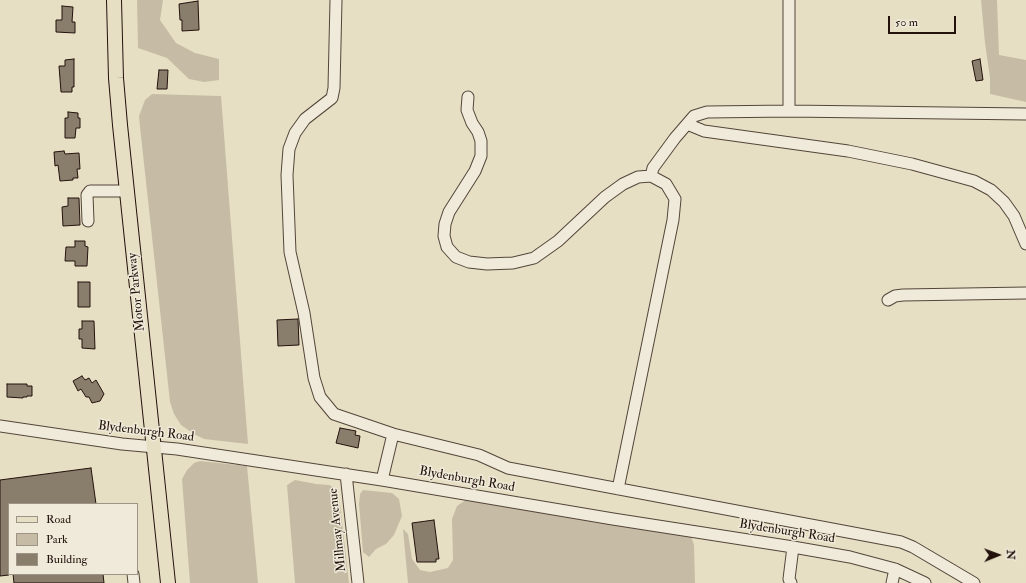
<!DOCTYPE html>
<html>
<head>
<meta charset="utf-8">
<style>
	body { margin:0 }
	#map { position:relative; width:1026px; height:583px; overflow:hidden; background:#e7dfc4; font-family:"IM FELL Double Pica",serif }
	canvas { display:block }
	.legend { position:absolute; left:8px; top:503px; width:130px; height:72px; box-sizing:border-box; background:#efead9; border:1px solid #9d9487; margin:0; padding:5px 7px; list-style:none; font-size:12px; color:#23120c }
	.legend li { display:flex; align-items:center; gap:8px; height:20px }
	.legend b { width:20px; border:1px solid #9d9487 }
	.north { position:absolute; left:978px; top:535px; width:40px; height:40px; -webkit-text-stroke:3px #efead9; paint-order:stroke; rotate:89deg; font-size:11px; font-weight:700; line-height:16px; text-align:center; color:#23120c }
	.north::after { content:''; display:block; margin:auto; width:14px; height:18px; background:#23120c; clip-path:polygon(50% 0,100% 100%,50% 72%,0 100%) }
	.scale { position:absolute; left:888px; top:16px; width:68px; height:18px; box-sizing:border-box; border:2px solid #23120c; border-top:0; padding-left:5px; font-size:12px; line-height:14px; white-space:nowrap; color:#23120c; -webkit-text-stroke:3px #efead9; paint-order:stroke }
</style>
</head>
<body>
<div id="map">
<canvas width="1026" height="583"></canvas>
<ul class="legend">
<li><b style="height:5px;background:#e7dfc4"></b>Road</li>
<li><b style="height:11px;background:#c6bca5"></b>Park</li>
<li><b style="height:11px;background:#897d6c"></b>Building</li>
</ul>
<div class="north">N</div>
<div class="scale">50 m</div>
</div>
<script>
const ctx = document.querySelector('canvas').getContext('2d');
ctx.lineJoin = 'round';
function paint(path, color) { ctx.fillStyle = color; ctx.fill(path, 'evenodd'); }
const shape = rows => new Path2D(rows.map(r => 'M' + r).join(''));
function trace(path, color, width, dash) { ctx.strokeStyle = color; ctx.lineWidth = width; ctx.lineCap = dash ? 'butt' : 'round'; ctx.setLineDash(dash || []); ctx.stroke(path); }
function write(font, color, halo, rows, align = 'center') {
  ctx.font = font + ' "IM FELL Double Pica",serif'; ctx.lineWidth = 3; ctx.setLineDash([]); ctx.textBaseline = 'middle'; ctx.strokeStyle = halo; ctx.fillStyle = color; for (const [text, x, y, turn = 0] of rows) {
    ctx.save(); ctx.translate(x, y); ctx.rotate((+turn || 0) * Math.PI / 180); ctx.textAlign = isNaN(turn) ? turn : align; if (halo) ctx.strokeText(text, 0, 0); ctx.fillText(text, 0, 0); ctx.restore();
  }
}
paint(shape([
	[137,0,163,0,160,20,176,43,195,53,219,59,219,80,204,82,189,79,167,58,138,48],
	[981,0,997,0,999,55,1026,60,1026,102,990,94,990,78,985,43],
	[152,94,221,96,248,444,204,439,194,434,181,425,174,414,170,402,140,127,139,116,145,100],
	[200,461,247,466,258,583,190,583,182,479,187,470,194,463],
	[295,480,316,484,329,485,337,489,340,504,349,583,295,583,287,485],
	[363,490,392,493,399,499,402,516,394,535,386,544,376,549,369,557,363,552,359,504,360,494],
	[470,497,691,536,694,545,695,583,408,583,403,529,408,534,412,559,420,570,430,572,448,568,453,560,452,519,457,506]
]), '#c6bca5');
const building = shape([
	[198,1,199,30,182,31,182,20,180,20,179,4,198,1],
	[62,6,73,7,72,22,75,22,75,33,56,32,56,20,62,20,62,6],
	[74,59,74,87,72,87,72,92,61,92,59,66,65,66,65,60,74,59],
	[980,59,983,80,976,81,972,61,980,59],
	[159,70,168,70,167,89,157,89,159,70],
	[68,112,78,113,78,118,80,118,80,128,76,128,75,138,65,138,65,118,68,118,68,112],
	[64,151,65,154,79,153,80,169,77,169,78,178,73,178,73,180,60,181,58,165,55,166,54,152,64,151],
	[68,198,79,198,80,225,63,226,62,207,68,206,68,198],
	[75,241,85,241,85,246,88,247,87,266,75,266,75,261,65,261,66,247,75,247,75,241],
	[78,282,90,282,90,307,78,307,78,282],
	[298,319,299,345,278,346,277,320,298,319],
	[82,321,94,321,95,349,82,348,82,339,79,339,79,329,82,329,82,321],
	[82,376,85,380,89,378,92,383,96,380,104,394,100,401,92,403,89,397,86,397,81,389,78,391,73,381,82,376],
	[7,384,27,384,27,386,32,386,32,396,27,396,27,397,23,397,23,398,7,397,7,384],
	[340,428,356,431,355,435,360,436,358,448,336,443,340,428],
	[91,468,96,504,9,504,9,575,0,576,0,480,91,468],
	[434,520,439,559,436,559,436,562,417,562,412,523,434,520],
	[13,574,103,574,104,583,14,583,13,574]
]);
paint(building, '#897d6c');
trace(building, '#23120c', 1);
const minor = shape([
	[336,0,334,88,332,98,305,119,295,133,289,149,287,175,290,252,304,313,314,378,320,397,334,414,393,434,479,455,508,468,901,542,913,547,974,583],
	[468,97,467,110,472,123,478,132,481,141,481,156,475,171,449,212,445,224,444,236,447,247,456,257,469,262,487,264,513,263,534,258,558,241,605,197,623,184,638,177,651,176,653,168,675,138,694,116,707,112,789,111,1026,114],
	[789,111,789,0],
	[687,124,704,131,848,151,912,164,974,181,991,190,1004,202,1014,216,1026,244],
	[88,221,87,195,90,191,127,191],
	[888,300,895,296,903,295,1026,293],
	[0,426,122,444,177,449,382,480,613,519,793,547,850,557,895,569,925,583],
	[346,474,358,583],
	[382,480,393,434],
	[618,489,673,220,675,199,666,184,651,176],
	[133,574,134,583],
	[791,583,789,579,793,547],
	[892,583,895,569]
]);
const major = shape([
	[114,0,116,78,120,125,168,583]
]);
trace(minor, '#54453a', 13);
trace(major, '#23120c', 16);
trace(minor, '#efead9', 11);
trace(major, '#e7dfc4', 14);
write('13px', '#23120c', '#efead9', [
	["Motor Parkway",137,292,-96],
	["Blydenburgh Road",146,432,7],
	["Blydenburgh Road",467,480,10],
	["Millmay Avenue",338,530,-96],
	["Blydenburgh Road",787,532,9]
]);
</script>
</body>
</html>
